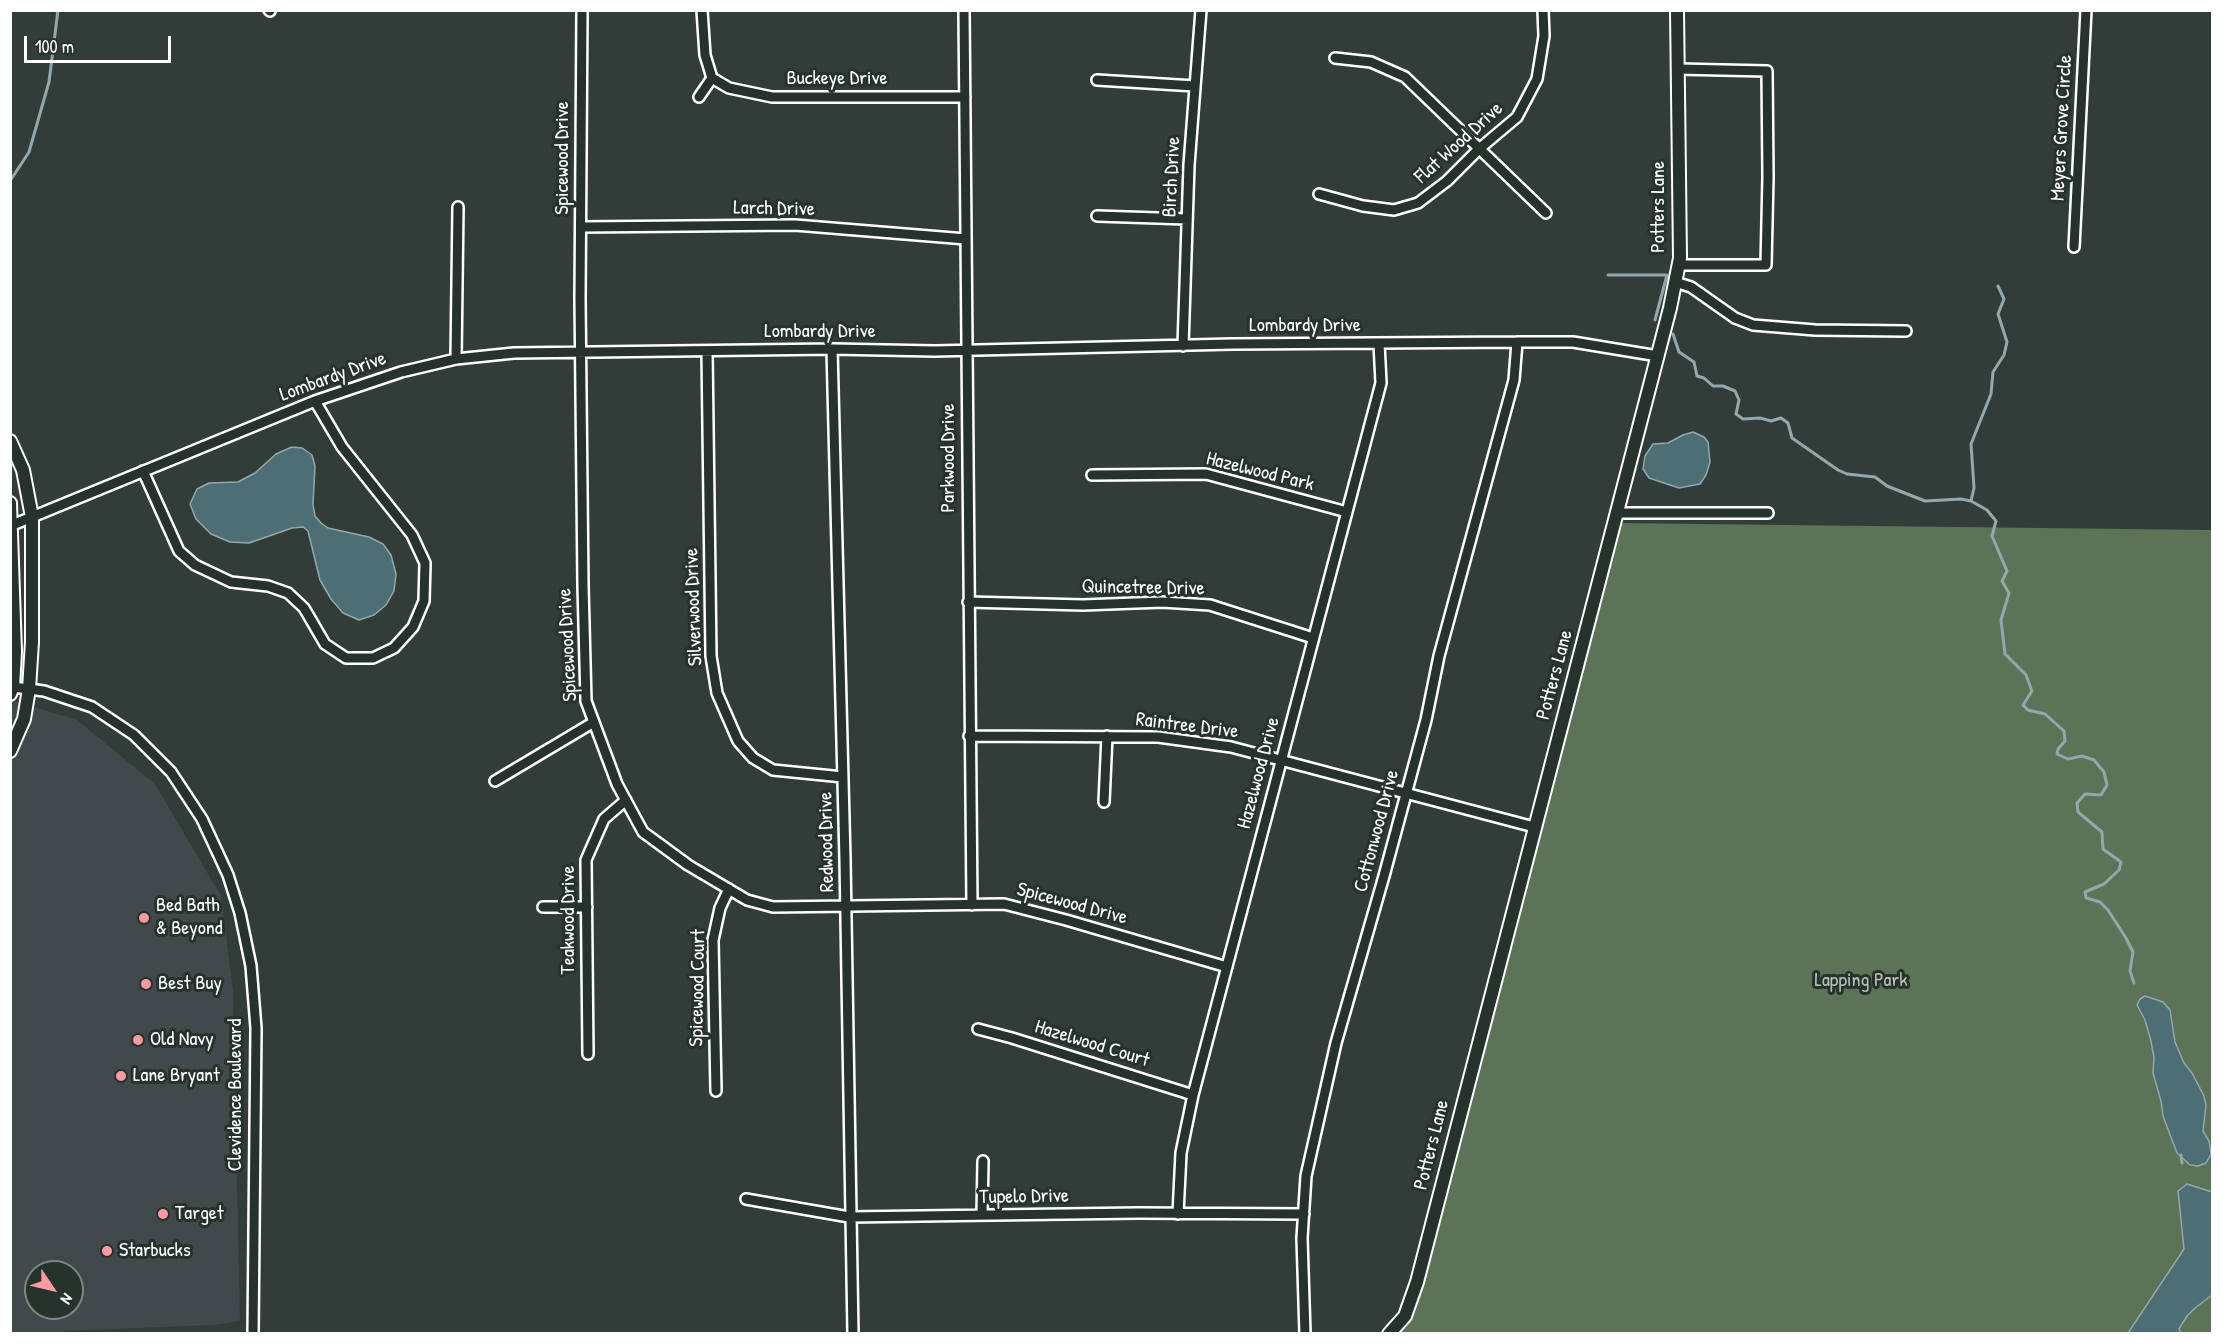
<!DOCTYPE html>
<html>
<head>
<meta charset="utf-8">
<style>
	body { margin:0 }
	#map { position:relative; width:2223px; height:1344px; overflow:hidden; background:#323d3a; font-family:"Patrick Hand",sans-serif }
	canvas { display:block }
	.frame { position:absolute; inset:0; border:12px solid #fff; pointer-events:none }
	.north { position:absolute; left:24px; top:1260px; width:60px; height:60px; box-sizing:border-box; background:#26332d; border:2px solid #7d8581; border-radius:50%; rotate:125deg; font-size:16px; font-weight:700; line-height:24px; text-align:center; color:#fff }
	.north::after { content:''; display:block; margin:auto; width:21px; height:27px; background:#ff9aa2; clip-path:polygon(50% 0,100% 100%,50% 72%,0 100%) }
	.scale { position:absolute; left:24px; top:36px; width:147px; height:27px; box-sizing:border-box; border:3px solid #fff; border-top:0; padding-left:8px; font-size:18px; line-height:21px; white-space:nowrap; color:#fff; -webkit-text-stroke:4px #26332d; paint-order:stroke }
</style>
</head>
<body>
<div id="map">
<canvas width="2223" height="1344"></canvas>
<div class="frame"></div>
<div class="north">N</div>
<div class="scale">100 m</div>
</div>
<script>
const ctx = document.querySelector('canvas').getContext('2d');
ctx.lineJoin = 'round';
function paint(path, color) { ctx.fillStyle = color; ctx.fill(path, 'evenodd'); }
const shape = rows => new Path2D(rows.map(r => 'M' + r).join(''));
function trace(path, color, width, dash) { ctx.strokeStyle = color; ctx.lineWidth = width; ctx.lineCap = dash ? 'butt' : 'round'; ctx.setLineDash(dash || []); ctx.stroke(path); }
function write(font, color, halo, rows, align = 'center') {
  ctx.font = font + ' "Patrick Hand",sans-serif'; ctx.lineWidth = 6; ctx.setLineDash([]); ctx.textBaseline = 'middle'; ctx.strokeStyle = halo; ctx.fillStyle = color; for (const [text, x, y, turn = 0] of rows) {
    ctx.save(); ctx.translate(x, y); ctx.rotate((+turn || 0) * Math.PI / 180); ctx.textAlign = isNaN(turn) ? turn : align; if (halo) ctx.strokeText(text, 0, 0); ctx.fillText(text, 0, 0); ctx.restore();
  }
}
paint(shape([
	[10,700,77,720,155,784,221,896,233,991,240,1321,213,1325,64,1331,64,1333,11,1333],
	[36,1272,72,1272,72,1308,36,1308]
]), '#41494a');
paint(shape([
	[1615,523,2212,530,2212,1333,1397,1334]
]), '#5c7357');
const water = shape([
	[1693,432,1704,437,1708,442,1710,462,1706,475,1700,484,1679,488,1649,478,1643,469,1645,456,1653,444,1668,443,1683,435,1693,432],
	[292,447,302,448,312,455,315,466,313,505,315,516,321,523,328,528,369,537,383,544,391,555,396,574,394,591,386,605,374,615,359,620,343,613,331,599,320,580,308,531,303,527,292,528,249,543,230,542,211,534,196,519,190,504,197,489,209,483,238,482,255,473,276,454,292,447],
	[2145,996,2163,1002,2170,1010,2175,1042,2184,1063,2192,1073,2204,1096,2206,1105,2203,1131,2209,1141,2211,1154,2206,1163,2198,1166,2190,1165,2177,1153,2163,1116,2161,1101,2153,1073,2154,1058,2151,1041,2145,1020,2137,1005,2140,999,2145,996],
	[2187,1184,2212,1192,2212,1295,2195,1308,2187,1316,2179,1329,2181,1333,2128,1333,2184,1249,2178,1191,2187,1184]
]);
paint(water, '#4d6e74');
trace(water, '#94a8ac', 1.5);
trace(shape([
	[10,181,29,152,49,82,58,10],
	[1608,275,1667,275,1655,320],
	[1673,334,1679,352,1694,362,1697,376,1704,378,1713,386,1723,386,1735,391,1739,400,1736,414,1743,419,1760,418,1771,421,1781,418,1788,423,1792,438,1838,470,1847,474,1875,477,1887,486,1925,501,1961,499,1971,501,1987,510,1996,521,1992,536,2007,571,2002,581,2009,593,2001,620,2005,654,2026,675,2032,691,2023,705,2028,710,2045,714,2064,731,2065,741,2058,749,2057,754,2068,759,2082,756,2094,760,2104,772,2107,785,2101,795,2085,794,2077,803,2078,812,2102,832,2103,849,2121,862,2119,870,2104,884,2085,892,2086,898,2100,902,2108,910,2126,938,2133,952,2130,971,2134,983],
	[1971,501,1974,488,1971,444,1991,394,1993,372,2004,355,2007,342,1998,314,2004,299,1998,286],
	[2181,1155,2182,1163]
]), '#94a8ac', 3);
const minor = shape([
	[269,10,270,11],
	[582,10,580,299,583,586,586,701,617,784,643,832,688,865,747,900,773,907,1004,904,1066,920,1227,967],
	[702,10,705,55,712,78,729,88,772,97,965,97],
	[964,10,972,905],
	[1335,58,1371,62,1405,77,1546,213],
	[1678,69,1767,71,1768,177,1766,265,1678,265],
	[1097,80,1195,86],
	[699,97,712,78],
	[1319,194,1363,206,1394,210,1418,203,1447,181,1479,149,1517,117,1537,79,1544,36,1543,10],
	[1097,216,1187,219],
	[581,227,795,225,966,239],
	[2074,247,2086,10],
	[1675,282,1691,287,1735,318,1753,325,1815,330,1906,331],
	[1183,346,1189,165,1201,10],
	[832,349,845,859,853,1334],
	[707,351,711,656,717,693,738,741,753,758,773,770,843,777],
	[456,359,458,207],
	[143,471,179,551,195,565,231,582,268,586,288,593,304,608,325,644,346,658,373,658,394,648,413,627,424,601,425,563,412,535,342,447,315,401],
	[1092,475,1206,474,1347,512],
	[1618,513,1768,513],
	[10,526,315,401,401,372,456,359,514,353,832,349,935,351,1233,344,1517,342,1573,342,1658,356],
	[968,602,1083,605,1162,602,1210,605,1313,638],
	[13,687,44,691,92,707,134,735,171,772,202,819,228,875,240,913,251,966,256,1028,253,1334],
	[969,736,1158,737,1231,747,1534,827],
	[495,781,594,722],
	[1104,802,1107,736],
	[543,907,587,907],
	[978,1029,1012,1038,1193,1095],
	[588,1054,586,860,604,819,626,800],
	[716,1091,713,940,720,908,729,889],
	[746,1199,849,1217,1138,1213,1304,1214],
	[1178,1214,1181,1153,1193,1095,1381,383,1379,343],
	[982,1215,983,1161],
	[1305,1334,1302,1238,1306,1176,1336,1043,1384,876,1426,720,1439,656,1514,380,1517,342]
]);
const major = shape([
	[10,441,23,470,32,517,32,642,29,689,24,719,10,751],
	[10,503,15,652,13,687,10,694],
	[1389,1334,1405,1316,1417,1282,1670,308,1680,258,1677,10]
]);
trace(minor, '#fff', 14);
trace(major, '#fff', 16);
trace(minor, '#26332d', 9);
trace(major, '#26332d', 12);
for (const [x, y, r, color] of [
	[144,918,6,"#ff9aa2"],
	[146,984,6,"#ff9aa2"],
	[138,1040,6,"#ff9aa2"],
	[121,1076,6,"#ff9aa2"],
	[163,1214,6,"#ff9aa2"],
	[107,1251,6,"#ff9aa2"]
]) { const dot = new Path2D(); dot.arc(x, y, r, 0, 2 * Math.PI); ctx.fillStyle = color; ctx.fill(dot); trace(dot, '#26332d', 2); }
write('20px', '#fff', '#26332d', [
	["Buckeye Drive",837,79],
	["Meyers Grove Circle",2062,128,-87],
	["Flat Wood Drive",1459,143,-42],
	["Spicewood Drive",563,158,-90],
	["Birch Drive",1172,177,-87],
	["Potters Lane",1659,207,-90],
	["Larch Drive",774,209,1],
	["Lombardy Drive",1305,326],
	["Lombardy Drive",820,332],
	["Lombardy Drive",333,377,-20],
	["Parkwood Drive",949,458,-90],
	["Hazelwood Park",1260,472,14],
	["Quincetree Drive",1143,588,1],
	["Silverwood Drive",694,607,-92],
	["Spicewood Drive",568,645,-93],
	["Potters Lane",1555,675,-75],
	["Raintree Drive",1187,726,7],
	["Hazelwood Drive",1259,773,-75],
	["Cottonwood Drive",1377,831,-75],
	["Redwood Drive",827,842,-91],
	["Spicewood Drive",1072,904,15],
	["Teakwood Drive",569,920,-90],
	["Spicewood Court",698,988,-89],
	["Hazelwood Court",1092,1044,17],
	["Clevidence Boulevard",236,1095,-90],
	["Potters Lane",1432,1145,-76],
	["Tupelo Drive",1024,1197,-1]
]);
write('20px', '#fff', '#26332d', [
	["Bed Bath",156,906],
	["& Beyond",156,929],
	["Best Buy",158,984],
	["Old Navy",150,1040],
	["Lane Bryant",133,1076],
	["Target",175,1214],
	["Starbucks",119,1251]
], 'left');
write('20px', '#b6c0b3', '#26332d', [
	["Lapping Park",1861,981]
]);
</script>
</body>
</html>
